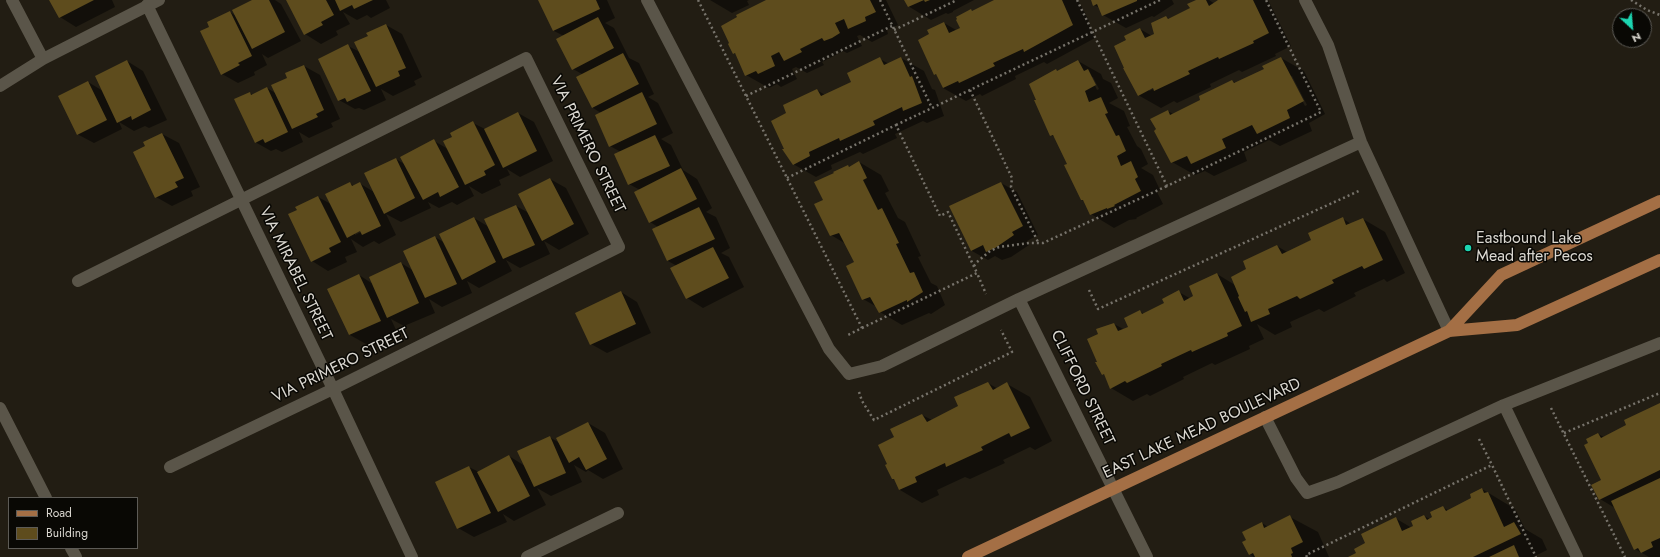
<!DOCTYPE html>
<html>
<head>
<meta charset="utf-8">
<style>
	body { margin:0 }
	#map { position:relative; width:1660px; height:557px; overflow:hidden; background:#221d13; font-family:Jost,sans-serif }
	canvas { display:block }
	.legend { position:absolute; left:8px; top:497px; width:130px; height:52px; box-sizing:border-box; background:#090804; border:1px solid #5d5b56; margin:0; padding:5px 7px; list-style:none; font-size:12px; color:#dad7d0 }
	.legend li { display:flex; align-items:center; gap:8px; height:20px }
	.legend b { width:20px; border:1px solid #5d5b56 }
	.north { position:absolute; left:1612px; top:8px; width:40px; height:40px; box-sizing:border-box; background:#090804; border:1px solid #5d5b56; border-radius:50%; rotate:154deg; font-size:11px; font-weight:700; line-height:16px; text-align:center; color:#dad7d0 }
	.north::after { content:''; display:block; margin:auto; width:14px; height:18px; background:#1cd5b1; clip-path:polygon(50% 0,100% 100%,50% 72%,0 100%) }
</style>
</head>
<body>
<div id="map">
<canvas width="1660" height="557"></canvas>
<ul class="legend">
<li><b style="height:5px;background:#a46f45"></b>Road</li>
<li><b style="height:11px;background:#5e4c1d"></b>Building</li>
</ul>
<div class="north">N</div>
</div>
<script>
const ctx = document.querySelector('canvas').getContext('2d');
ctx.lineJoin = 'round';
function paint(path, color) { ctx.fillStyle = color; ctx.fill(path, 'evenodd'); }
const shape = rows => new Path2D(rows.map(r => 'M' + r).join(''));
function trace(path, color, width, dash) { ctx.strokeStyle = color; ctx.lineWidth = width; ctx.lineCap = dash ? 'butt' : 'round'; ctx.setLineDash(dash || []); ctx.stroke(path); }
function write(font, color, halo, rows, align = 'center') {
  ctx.font = font + ' Jost,sans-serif'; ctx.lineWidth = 3; ctx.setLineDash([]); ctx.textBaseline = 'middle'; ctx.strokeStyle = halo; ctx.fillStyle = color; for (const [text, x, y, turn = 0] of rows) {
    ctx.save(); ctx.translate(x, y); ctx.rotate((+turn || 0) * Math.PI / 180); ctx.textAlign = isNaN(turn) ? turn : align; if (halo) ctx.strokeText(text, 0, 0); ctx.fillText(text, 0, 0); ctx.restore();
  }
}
paint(shape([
	[51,0,112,0,115,7,76,27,60,17],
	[254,0,275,0,281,4,301,41,268,58,262,54,267,65,254,72,255,75,238,83,222,74,210,27,230,12,236,16],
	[287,0,386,0,390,8,371,18,367,15,357,20,343,12,350,24,336,31,338,35,321,44,305,34],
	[539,0,607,0,615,18,605,23,614,28,629,58,639,63,654,94,648,97,658,103,673,133,661,139,671,145,683,170,697,179,712,208,706,212,716,217,730,248,721,253,729,257,744,287,703,308,687,298,677,266,668,261,653,230,658,227,650,222,640,190,629,184,621,152,610,146,601,113,593,108,582,74,573,69,564,36,554,31],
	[710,0,749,0,747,1,749,5,732,13],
	[768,0,886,0,898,25,887,30,888,34,872,42,860,35,857,36,862,46,847,53,843,51,822,62,824,65,807,73,796,67,792,69,797,79,781,87,777,84,769,88,746,75,736,54,734,53],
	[905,0,974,0,953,11,953,12,948,14,946,13,931,20,908,6],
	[995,0,1078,0,1086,15,1089,21,1088,21,1095,38,1047,64,1044,62,1015,76,1016,79,982,96,980,94,966,101,943,88,937,75,935,74,931,34,944,23,956,30,961,28,971,10,974,12],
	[1092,0,1172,0,1174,4,1154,17,1152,16,1126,28,1103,15,1100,8,1094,5],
	[1198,0,1209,0,1215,4,1219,0,1268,0,1291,46,1275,54,1276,56,1242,72,1239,70,1210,84,1211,87,1177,103,1174,101,1161,108,1138,95,1127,41,1140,29,1152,36,1156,34,1166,17,1169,19,1191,8],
	[1158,87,1149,91,1149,89],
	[386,25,402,34,422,77,414,81,416,85,393,96,381,89,386,100,364,110,359,108,355,109,339,100,348,46,360,52,369,36],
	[901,58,924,71,932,89,935,90,944,116,927,123,923,121,895,134,897,138,863,154,860,152,831,165,832,169,816,177,793,164,785,149,787,113,817,90,825,95,852,82,880,59,889,64],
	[1281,58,1304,71,1325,114,1309,123,1312,131,1280,146,1269,140,1244,152,1247,161,1214,176,1205,171,1195,175,1172,162,1168,111,1173,114,1201,101,1232,81,1236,83,1265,70],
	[1289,76,1292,76,1307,105,1305,106],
	[127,61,143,71,167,120,149,128,145,126,134,131,119,122,122,129,94,143,77,134,88,82,103,91],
	[1078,61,1101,74,1103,79,1111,83,1118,98,1109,103,1124,111,1130,126,1127,127,1137,146,1141,149,1148,164,1141,168,1153,175,1160,190,1157,192,1163,204,1136,218,1137,219,1129,220,1114,228,1091,214,1085,201,1082,200,1069,165,1056,138,1051,135,1038,100,1056,71,1058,71],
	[1091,77,1093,77,1099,89,1097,90],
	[304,66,320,75,340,119,331,123,333,127,309,138,299,132,303,142,282,152,276,149,271,151,255,142,250,93,253,95,267,88,277,94,288,78],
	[518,113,534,122,553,161,520,177,507,169,510,175,499,180,501,185,482,194,469,186,474,196,457,205,452,202,439,208,428,202,431,208,401,222,386,214,396,235,379,244,374,241,363,247,351,239,357,252,345,257,347,262,328,271,312,261,318,197,331,204,350,183,354,186,359,183,374,192,396,159,406,165,434,141,448,149,453,137,473,123,485,129],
	[364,228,365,230,355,235,355,233],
	[162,134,179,143,200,187,191,191,193,196,172,206,156,197,147,146],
	[859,162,881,175,889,191,885,193,898,218,905,222,921,256,918,257,931,283,937,286,945,305,931,314,929,313,902,325,880,312,877,307,863,299,855,263,846,244,831,235,824,200,835,174,848,166,850,167],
	[550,179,566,188,589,234,559,250,544,241,550,254,520,268,506,260,512,271,479,288,467,281,472,293,442,307,429,299,435,313,404,326,391,319,396,330,366,344,350,335,329,290,359,275,373,284,401,263,414,271,435,237,445,243,474,218,489,227,516,206,529,213],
	[1001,183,1017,192,1038,235,1027,241,1029,245,1011,257,1002,260,995,256,988,260,972,251,950,206],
	[1342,218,1351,224,1363,219,1385,232,1405,273,1387,282,1384,279,1354,293,1356,296,1324,312,1319,309,1290,322,1292,327,1275,335,1257,324,1264,339,1249,346,1250,349,1215,365,1212,363,1183,377,1184,379,1150,396,1147,394,1133,401,1111,388,1099,363,1100,334,1114,324,1125,330,1129,328,1140,311,1144,314,1165,304,1179,292,1191,299,1217,274,1235,285,1248,269,1277,246,1287,252,1312,240],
	[621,292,637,302,651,333,607,353,591,344],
	[988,383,998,389,1007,384,1030,397,1052,441,1035,450,1030,447,1003,460,1005,463,970,479,965,477,937,490,939,495,922,503,900,490,896,480,893,479,888,465,896,438,922,415,932,420,959,407],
	[1660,404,1660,557,1649,557,1635,549,1615,508,1600,499,1603,481,1598,434,1604,437,1628,426],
	[588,423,605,433,623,469,603,479,588,470,586,472,574,465,582,482,551,496,537,488,546,505,514,521,503,514,507,522,474,537,458,528,437,482,469,467,479,472,509,456,525,466,549,437,560,443],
	[1482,489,1515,509,1525,529,1542,539,1547,550,1533,557,1350,557,1357,554,1395,518,1412,528,1424,516,1430,519,1443,507,1449,511,1473,499],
	[1290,517,1318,532,1329,557,1254,557,1249,554,1262,523,1268,527]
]), '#0007');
paint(shape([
	[49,0,94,0,59,18],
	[252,0,269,0,285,32,252,49,232,10],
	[286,0,326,0,334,15,321,22,323,25,304,35],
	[335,0,373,0,354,9,352,5,340,11],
	[538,0,596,0,600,9,553,31],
	[766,0,870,0,876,12,865,17,866,21,848,29,844,19,835,23,840,33,832,38,824,41,822,38,800,49,802,52,784,61,779,52,771,56,775,66,758,74,756,71,745,76,735,53,733,54,728,44,729,43,721,26,737,17,736,15],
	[904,0,930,0,925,2,924,0,908,7],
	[994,0,1062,0,1073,25,1024,52,1023,49,993,63,995,66,959,83,958,81,943,88,936,74,934,75,918,40,929,34,927,30,944,22,949,33,960,28,956,20,957,19,956,17,971,9,972,11],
	[1091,0,1137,0,1137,1,1102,16,1097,4,1093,6],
	[1196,0,1206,0,1209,6,1218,0,1253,0,1269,33,1253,41,1254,43,1219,59,1218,57,1188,71,1190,74,1154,91,1153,88,1138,96,1123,68,1124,68,1114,46,1126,40,1124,36,1140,28,1145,38,1154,34,1151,23,1166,16,1168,19,1190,8,1187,4],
	[230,11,252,56,238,63,240,65,221,75,200,31,209,27,207,22],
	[598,17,614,48,572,70,556,39],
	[386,24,406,68,398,71,400,76,376,87,354,42,368,36,366,33],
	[348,44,371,91,347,102,345,98,338,101,318,59],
	[623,53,639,84,592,108,576,77],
	[880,57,884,65,901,57,910,77,912,76,922,103,903,111,902,107,873,121,875,125,840,141,839,138,809,152,810,156,793,165,782,149,784,149,771,121,786,113,783,105,817,89,821,96,851,82,847,73],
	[1281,57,1304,101,1287,110,1290,118,1257,134,1252,125,1222,139,1226,148,1191,164,1187,156,1171,163,1154,131,1156,129,1150,119,1168,110,1170,115,1200,100,1199,96,1232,80,1234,83,1264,69,1262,66],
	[127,60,151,110,132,120,131,116,117,123,95,76],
	[1078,60,1084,71,1088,69,1096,85,1085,91,1089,102,1101,97,1108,113,1105,114,1116,136,1119,135,1126,151,1117,156,1121,166,1131,161,1138,177,1135,179,1141,191,1114,205,1115,206,1107,209,1107,208,1090,215,1083,200,1081,200,1064,165,1067,164,1053,135,1050,136,1034,100,1036,100,1029,84,1056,69,1057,71],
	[304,65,324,110,316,114,318,117,292,129,271,85,287,78,285,73],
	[88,81,107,120,77,135,58,96],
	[267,87,288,132,265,143,263,139,255,143,234,99,250,92,251,95],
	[642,92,657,124,609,147,595,115],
	[518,112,537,151,503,168,484,129],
	[473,121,495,165,484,171,486,175,465,185,443,141,452,137,450,133],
	[162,133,184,178,175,182,178,187,155,198,133,152,145,146,143,142],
	[655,135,670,166,628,185,614,154],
	[434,139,459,187,440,197,438,192,423,200,400,157],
	[396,158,415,198,384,214,364,173],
	[859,161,867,178,863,180,878,210,882,208,899,243,896,244,910,273,914,272,923,292,907,302,907,300,879,313,870,297,862,300,846,266,854,262,839,233,830,236,814,204,823,200,814,182,834,173,833,172,848,165,849,167],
	[681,168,697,199,649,223,634,192],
	[550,178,574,224,542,241,518,194],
	[350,182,352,186,360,182,381,226,362,235,360,231,347,238,325,194],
	[1001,182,1023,226,1012,232,1014,235,995,248,986,252,983,245,971,251,949,206],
	[318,196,341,242,329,248,331,252,311,262,288,214,297,210,295,207],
	[516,205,535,245,503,259,484,219],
	[699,207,715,239,667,261,652,229],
	[474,217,496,262,462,280,439,234],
	[1343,217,1346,225,1363,218,1383,260,1364,269,1362,266,1332,280,1334,283,1300,299,1297,296,1268,309,1270,314,1251,322,1247,311,1245,312,1238,297,1239,296,1231,277,1246,269,1243,261,1277,245,1282,254,1311,240,1308,233],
	[435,236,457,284,425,298,403,251],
	[713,247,729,278,686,299,670,268],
	[401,262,419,303,387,318,369,277],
	[1217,273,1242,326,1227,333,1228,336,1192,352,1191,350,1161,364,1162,366,1127,383,1125,381,1110,389,1104,374,1102,375,1095,362,1097,362,1087,339,1098,334,1096,329,1114,323,1118,331,1128,327,1124,318,1140,310,1142,314,1164,303,1162,299,1179,290,1184,301,1193,296,1189,286],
	[359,274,381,321,349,335,327,289],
	[621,291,636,324,590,345,575,313],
	[988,382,993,390,1007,382,1030,428,1011,437,1009,433,981,447,983,450,946,467,945,463,915,477,917,482,899,490,894,479,892,479,885,465,887,464,878,445,894,437,890,429,922,414,927,422,958,406,954,397],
	[1660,403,1660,470,1599,500,1591,485,1601,480,1584,445,1588,443,1586,439,1598,433,1601,438,1626,425,1624,420],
	[588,422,607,459,586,470,579,457,569,463,556,438],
	[550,436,566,473,534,487,517,451],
	[509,455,530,496,498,512,477,472],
	[469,466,491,513,457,529,435,482],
	[1660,478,1660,538,1651,542,1653,547,1641,553,1638,548,1634,550,1611,501],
	[1482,488,1484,493,1488,492,1504,527,1514,522,1521,534,1473,557,1348,557,1356,553,1354,549,1365,543,1361,534,1396,517,1402,531,1413,526,1411,521,1424,515,1427,520,1432,517,1430,512,1443,506,1446,511,1471,498,1470,494],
	[1290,515,1303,542,1291,548,1293,553,1291,554,1292,557,1255,557,1253,553,1249,555,1242,542,1246,540,1242,532,1262,522,1264,528],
	[1514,545,1519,557,1489,557]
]), '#5e4c1d');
trace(shape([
	[698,0,862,328,846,336],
	[880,0,932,108],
	[1077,0,1167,186,1321,112,1266,0],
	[1631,0,1647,10,1660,15],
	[894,30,957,0],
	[970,90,1012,178,1011,187,1038,242],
	[746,96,892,26],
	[896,125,1160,0],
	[787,178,896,125,940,216,948,212,977,273],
	[974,266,977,262,990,251,999,247,1029,243,1043,243,1167,186],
	[1089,290,1098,309,1361,190],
	[862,328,977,273,986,294],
	[859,392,862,401,874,420,1012,352,1001,330],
	[1551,408,1625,557],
	[1564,433,1660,393],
	[1479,439,1492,465],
	[1307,557,1306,555,1492,465,1536,557]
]), '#77736b', 2.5, [2, 3]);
trace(shape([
	[12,0,43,59],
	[647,0,829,349,849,374,882,366,1019,299,1361,142],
	[1305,0,1328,45,1361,142,1449,331],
	[147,5,333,389,412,557],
	[0,86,43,59,159,0],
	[78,281,526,58,619,247,333,389,170,467],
	[1019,299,1147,557],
	[1504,405,1577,557],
	[0,408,46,498],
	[1265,417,1296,478,1307,493,1338,482,1504,405,1660,343],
	[71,548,76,557],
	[527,557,618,513]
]), '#5a5549', 12);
trace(shape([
	[1449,331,1501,275,1660,201],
	[968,557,1449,331,1517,325,1660,260]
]), '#a46f45', 12);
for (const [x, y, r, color] of [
	[1468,248,4,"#1cd5b1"]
]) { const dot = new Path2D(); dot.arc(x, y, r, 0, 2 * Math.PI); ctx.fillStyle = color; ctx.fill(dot); trace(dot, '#090804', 1.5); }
write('16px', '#dad7d0', '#090804', [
	["VIA PRIMERO STREET",587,145,64],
	["VIA MIRABEL STREET",295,274,64],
	["VIA PRIMERO STREET",341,366,-26],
	["CLIFFORD STREET",1082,388,64],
	["EAST LAKE MEAD BOULEVARD",1202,429,-25]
]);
write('16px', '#dad7d0', '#090804', [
	["Eastbound Lake",1476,239],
	["Mead after Pecos",1476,257]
], 'left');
</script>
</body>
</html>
